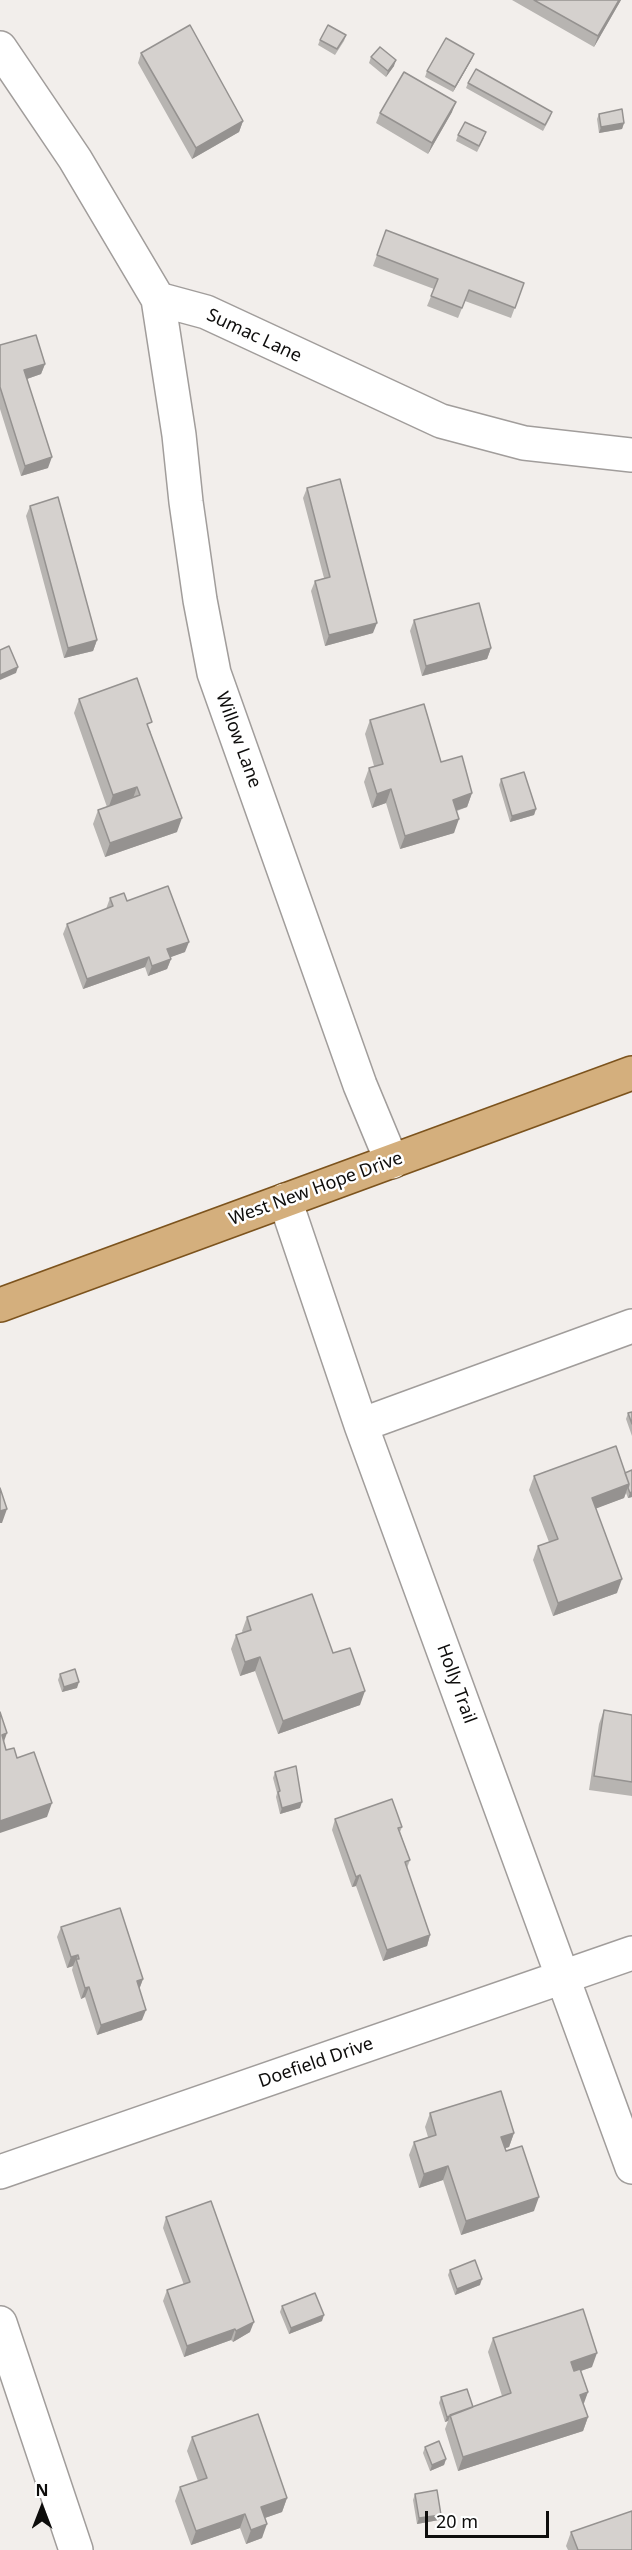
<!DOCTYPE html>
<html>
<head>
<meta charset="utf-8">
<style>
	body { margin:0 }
	#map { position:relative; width:632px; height:2550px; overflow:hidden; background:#f2eeeb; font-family:"Noto Sans",sans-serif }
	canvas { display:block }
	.north { position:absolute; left:12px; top:2478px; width:60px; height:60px; -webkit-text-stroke:4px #fff; paint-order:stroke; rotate:0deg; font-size:16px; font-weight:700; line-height:24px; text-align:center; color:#0e0d0c }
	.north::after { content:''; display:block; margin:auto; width:21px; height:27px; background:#0e0d0c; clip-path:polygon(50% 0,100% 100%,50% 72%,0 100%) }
	.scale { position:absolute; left:425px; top:2511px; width:124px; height:27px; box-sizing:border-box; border:3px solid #0e0d0c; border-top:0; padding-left:8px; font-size:18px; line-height:21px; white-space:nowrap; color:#0e0d0c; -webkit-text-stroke:4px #fff; paint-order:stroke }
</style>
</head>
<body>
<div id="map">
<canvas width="632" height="2550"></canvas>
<div class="north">N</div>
<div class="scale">20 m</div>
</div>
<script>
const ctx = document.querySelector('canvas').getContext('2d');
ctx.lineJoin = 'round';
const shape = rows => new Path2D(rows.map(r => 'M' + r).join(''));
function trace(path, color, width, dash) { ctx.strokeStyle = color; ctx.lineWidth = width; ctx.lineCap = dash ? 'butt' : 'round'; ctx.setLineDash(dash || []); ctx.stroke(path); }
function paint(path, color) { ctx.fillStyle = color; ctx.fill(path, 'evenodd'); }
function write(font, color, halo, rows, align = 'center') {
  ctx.font = font + ' "Noto Sans",sans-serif'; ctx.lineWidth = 5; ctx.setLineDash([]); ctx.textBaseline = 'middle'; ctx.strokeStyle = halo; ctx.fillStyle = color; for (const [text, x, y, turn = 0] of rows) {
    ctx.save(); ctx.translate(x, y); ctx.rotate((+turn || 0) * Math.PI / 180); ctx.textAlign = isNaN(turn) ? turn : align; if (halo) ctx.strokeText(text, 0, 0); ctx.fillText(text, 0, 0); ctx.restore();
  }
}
const minor = shape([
	[0,48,75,159,158,299,206,312,441,421,524,443,632,455],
	[158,299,179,435,186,502,200,600,214,673,360,1085,392,1162],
	[285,1200,361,1425,632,2167],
	[361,1425,632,1326],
	[0,2172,632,1953],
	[0,2323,76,2550]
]);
const major = shape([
	[0,1305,632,1073]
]);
trace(minor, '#a19d9b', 36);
trace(major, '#7c531d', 36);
trace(minor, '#fff', 33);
trace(major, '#d4af7d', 33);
paint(shape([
	[512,0,621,0,594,47],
	[346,35,344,41,335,55,318,45,320,40],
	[141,53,243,121,239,132,192,159,138,63],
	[474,54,472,59,453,92,425,77,427,71],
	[371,57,394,66,386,77,369,63],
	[468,83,552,112,550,118,543,131,466,88],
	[452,112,428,154,376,123,380,113],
	[599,114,624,123,622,129,599,133,597,119],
	[458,135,484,138,477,152,456,141],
	[386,230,524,283,511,318,465,301,458,318,427,306,434,289,373,266],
	[0,345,45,364,41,374,27,379,48,468,21,476,0,409],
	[307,488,373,633,325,646,311,591,315,581,324,578,303,498],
	[30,506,97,640,93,651,64,658,26,516],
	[414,620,491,648,487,659,422,676,410,631],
	[79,699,150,730,177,832,105,857,93,824,98,810,107,807,74,713],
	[370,720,441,762,472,793,467,807,457,811,454,833,400,849,386,803,372,808,364,782,369,768,374,766,365,734],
	[501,779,536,809,534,815,510,822,499,785],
	[110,898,127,901,185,952,170,957,171,959,167,969,148,976,145,967,83,989,63,934,67,924,106,909],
	[632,1412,632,1436,626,1419,628,1413],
	[625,1473,632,1497,628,1498,626,1493,624,1498,596,1508,617,1593,553,1616,533,1560,538,1546,549,1542,529,1490,534,1476],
	[247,1617,333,1653,360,1705,278,1734,255,1671,240,1676,231,1649,236,1635,243,1633,242,1631],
	[60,1674,77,1688,62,1692,58,1680],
	[604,1710,632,1715,632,1796,589,1790,599,1724],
	[275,1772,300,1808,280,1814,276,1797,277,1793,273,1778],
	[335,1819,402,1827,400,1832,410,1860,407,1868,430,1935,427,1946,383,1961,356,1886,352,1887,332,1830],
	[61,1927,143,1979,139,1989,142,2020,97,2035,85,1997,81,1999,72,1970,73,1966,67,1968,57,1937],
	[430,2113,514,2133,509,2147,505,2148,534,2211,461,2235,443,2180,419,2188,409,2155,414,2142,428,2137,425,2127],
	[166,2217,250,2332,233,2342,231,2340,184,2357,163,2301,167,2290,184,2285,163,2228],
	[450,2270,480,2285,455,2295,448,2275],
	[282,2306,322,2321,289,2334,280,2312],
	[493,2338,592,2367,581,2371,588,2392,583,2403,588,2417,583,2431,458,2471,445,2429,448,2421,445,2422,439,2403,441,2397,473,2407,502,2396,488,2352],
	[192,2437,287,2498,282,2512,265,2518,262,2538,246,2544,240,2528,191,2545,175,2501,180,2487,198,2481,187,2451],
	[425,2447,446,2459,444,2465,430,2471,423,2453],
	[415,2494,441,2515,439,2520,417,2524,413,2500],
	[571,2532,632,2550,568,2550,566,2546]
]), '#b7b4b1');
paint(shape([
	[619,0,621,0,594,47,598,36],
	[474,54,472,59,453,92,455,87],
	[396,60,394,66,386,77,388,71],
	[456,102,452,112,428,154,432,143],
	[243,121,239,132,192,159,196,148],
	[624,123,622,129,599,133,601,127],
	[45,364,41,374,21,381,24,370],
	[52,457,48,468,21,476,25,466],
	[377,623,373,633,325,646,329,635],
	[97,640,93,651,64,658,68,648],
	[491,648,487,659,422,676,426,666],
	[18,667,16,673,0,680,0,675],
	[137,787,132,801,108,809,113,795],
	[391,789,386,803,372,808,377,794],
	[472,793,467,807,448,813,453,800],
	[536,809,534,815,510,822,512,816],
	[182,818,177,832,105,857,110,843],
	[459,819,454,833,400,849,405,836],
	[189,942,185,952,163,960,167,949],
	[149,957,145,967,83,989,87,979],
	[171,959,167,969,148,976,152,966],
	[629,1484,624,1498,587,1512,592,1498],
	[632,1492,632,1497,628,1498,630,1493],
	[7,1509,2,1523,0,1523,0,1511],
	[622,1579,617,1593,553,1616,558,1603],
	[260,1657,255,1671,240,1676,245,1662],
	[79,1682,77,1688,62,1692,64,1687],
	[365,1691,360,1705,278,1734,283,1721],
	[7,1733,2,1747,2,1735],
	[302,1802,300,1808,280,1814,282,1808],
	[52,1803,47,1817,0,1833,0,1821],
	[360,1875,356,1886,352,1887,356,1877],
	[430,1935,427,1946,383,1961,387,1950],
	[78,1955,73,1966,67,1968,71,1957],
	[143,1979,139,1990,137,1981],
	[89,1987,85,1997,81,1999,85,1988],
	[146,2010,142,2020,97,2035,101,2025],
	[514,2133,509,2147,496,2151,501,2137],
	[448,2166,443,2180,419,2188,424,2174],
	[539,2197,534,2211,461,2235,466,2221],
	[482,2279,480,2285,455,2295,457,2289],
	[324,2315,322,2321,289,2334,291,2328],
	[254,2322,250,2332,233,2342,236,2331],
	[235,2329,231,2340,184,2357,187,2346],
	[597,2353,592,2367,566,2376,571,2362],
	[588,2392,583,2406,580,2395],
	[450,2416,448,2421,445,2422,447,2417],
	[588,2417,583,2431,458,2471,463,2457],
	[446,2459,444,2465,430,2471,432,2465],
	[287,2498,282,2512,256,2521,261,2507],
	[245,2514,240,2528,191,2545,196,2531],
	[441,2515,439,2520,417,2524,419,2518],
	[267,2524,262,2538,246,2544,251,2530]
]), '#959290');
const building = shape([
	[534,0,619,0,598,36,534,0],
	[190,25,243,121,196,148,141,53,190,25],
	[328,25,346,35,337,49,320,40,328,25],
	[446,38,474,54,455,87,427,71,446,38],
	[380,47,396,60,388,71,371,57,380,47],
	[476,69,552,112,545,125,468,83,476,69],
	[404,72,456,102,432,143,380,113,404,72],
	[622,109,624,123,601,127,599,114,622,109],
	[465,122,486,132,479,146,458,135,465,122],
	[386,230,524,283,515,308,469,290,462,308,431,296,438,279,377,255,386,230],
	[36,335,45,364,24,370,52,457,25,466,0,387,0,345,36,335],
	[340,479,377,623,329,635,315,581,330,577,307,488,340,479],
	[58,497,97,640,68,648,30,506,58,497],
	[479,603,491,648,426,666,414,620,479,603],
	[9,646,18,667,0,675,0,650,9,646],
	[137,678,152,722,147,724,182,818,110,843,98,810,140,795,137,787,113,795,79,699,137,678],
	[424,704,441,762,462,756,472,793,453,800,459,819,405,836,391,789,377,794,369,768,383,764,370,720,424,704],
	[524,772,536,809,512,816,501,779,524,772],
	[168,886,189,942,167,949,171,959,152,966,149,957,87,979,67,924,113,906,110,898,124,893,127,901,168,886],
	[632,1412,632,1424,628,1413,632,1412],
	[616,1446,629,1484,592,1498,622,1579,558,1603,538,1546,558,1539,534,1476,616,1446],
	[632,1470,632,1492,630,1493,628,1488,629,1484,625,1473,632,1470],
	[0,1488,7,1509,0,1511,0,1488],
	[312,1594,333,1653,350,1648,365,1691,283,1721,260,1657,245,1662,236,1635,251,1630,247,1617,312,1594],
	[75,1669,79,1682,64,1687,60,1674,75,1669],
	[604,1710,632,1715,632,1782,594,1776,604,1710],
	[0,1712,7,1733,2,1735,6,1750,14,1748,17,1758,34,1752,52,1803,0,1821,0,1712],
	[296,1766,302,1802,282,1808,278,1792,280,1791,275,1772,296,1766],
	[392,1799,402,1827,398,1828,410,1860,405,1862,430,1935,387,1950,360,1875,356,1877,335,1819,392,1799],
	[120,1908,143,1979,137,1981,146,2010,101,2025,89,1987,85,1988,76,1959,79,1959,78,1955,71,1957,61,1927,120,1908],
	[501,2091,514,2133,501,2137,506,2151,522,2146,539,2197,466,2221,448,2166,424,2174,414,2142,436,2135,430,2113,501,2091],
	[211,2201,254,2322,236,2331,235,2329,187,2346,167,2290,190,2282,166,2217,211,2201],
	[475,2260,482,2279,457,2289,450,2270,475,2260],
	[315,2293,324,2315,291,2328,282,2306,315,2293],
	[583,2309,597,2353,571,2362,574,2371,580,2369,588,2392,580,2395,588,2417,463,2457,450,2415,511,2393,493,2338,583,2309],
	[467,2389,473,2407,447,2417,441,2397,467,2389],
	[258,2414,287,2498,261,2507,267,2524,251,2530,245,2514,196,2531,180,2487,207,2478,192,2437,258,2414],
	[439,2441,446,2459,432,2465,425,2447,439,2441],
	[437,2490,441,2515,419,2518,415,2494,437,2490],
	[632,2511,632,2550,578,2550,571,2532,632,2511]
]);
paint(building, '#d5d1ce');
trace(building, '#959290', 1.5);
write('18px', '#0e0d0c', '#fff', [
	["Sumac Lane",254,336,25],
	["Willow Lane",238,740,70],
	["West New Hope Drive",316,1189,-20],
	["Holly Trail",456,1684,70],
	["Doefield Drive",316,2063,-19]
]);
</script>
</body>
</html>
